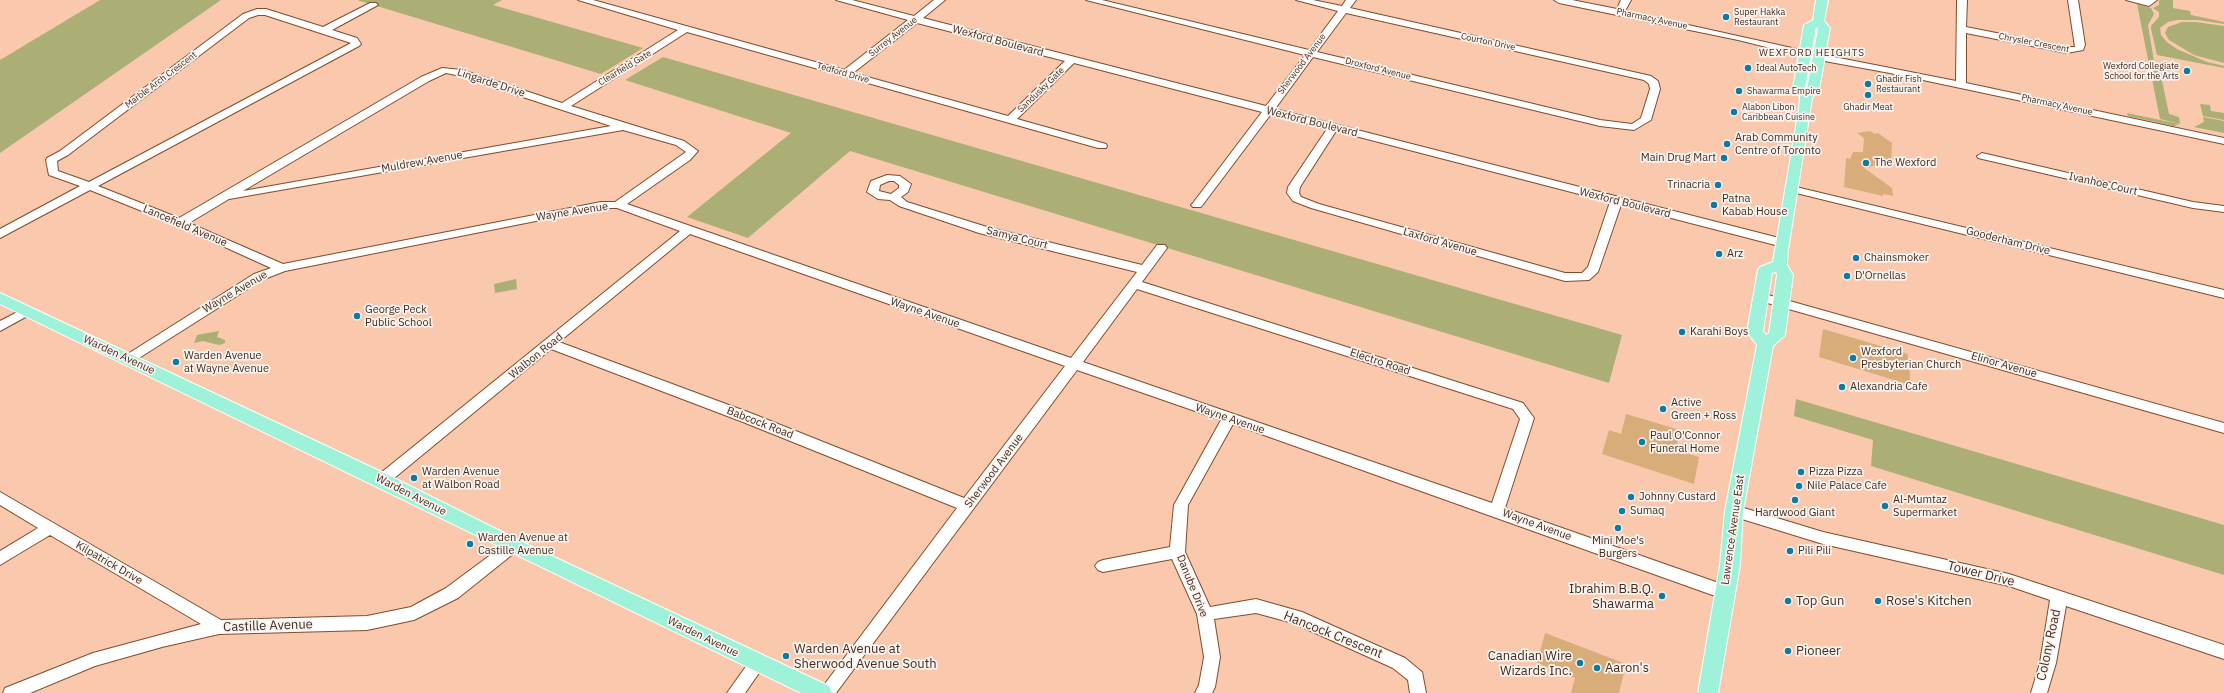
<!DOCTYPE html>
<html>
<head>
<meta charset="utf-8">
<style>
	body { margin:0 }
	canvas { display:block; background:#fac8ac }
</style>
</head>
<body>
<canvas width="2224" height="693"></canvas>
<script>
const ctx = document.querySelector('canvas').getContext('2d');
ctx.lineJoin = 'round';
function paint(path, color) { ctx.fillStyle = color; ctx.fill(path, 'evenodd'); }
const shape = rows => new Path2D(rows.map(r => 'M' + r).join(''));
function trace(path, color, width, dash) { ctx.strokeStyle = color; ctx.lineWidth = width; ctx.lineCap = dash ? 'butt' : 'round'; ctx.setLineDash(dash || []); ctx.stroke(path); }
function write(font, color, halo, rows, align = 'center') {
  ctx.font = font + ' "IBM Plex Sans",sans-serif'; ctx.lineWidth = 3.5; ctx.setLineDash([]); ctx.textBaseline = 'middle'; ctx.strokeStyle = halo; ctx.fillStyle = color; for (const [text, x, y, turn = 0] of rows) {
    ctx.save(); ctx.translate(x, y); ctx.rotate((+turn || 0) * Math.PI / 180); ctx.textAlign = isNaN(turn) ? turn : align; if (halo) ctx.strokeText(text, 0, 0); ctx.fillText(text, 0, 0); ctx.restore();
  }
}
paint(shape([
	[100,0,221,0,0,153,0,60],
	[357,0,502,0,493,5,643,48,601,74],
	[2159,0,2173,0,2173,8,2190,11,2191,15,2224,22,2224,24,2198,20,2177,20,2168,22,2160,28,2161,35,2167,42,2177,49,2207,62,2224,66,2224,68,2157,55,2151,29,2151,26,2159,17,2159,12,2153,8,2159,5],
	[2137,4,2151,8,2154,14,2148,25,2155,67,2161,76,2169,114,2179,117,2180,124,2160,119],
	[2182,22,2196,22,2224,26,2224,63,2194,55,2169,40,2165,33,2168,27],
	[663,57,1622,335,1609,383,850,151,748,238,687,217,791,133,625,80],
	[2200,104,2210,105,2211,111,2224,113,2224,120,2203,116],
	[2127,113,2179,124,2174,126,2128,116],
	[2203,117,2224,121,2224,133,2194,127,2204,122],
	[516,279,517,289,495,293,494,284],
	[219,331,217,337,225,340,225,343,219,345,203,341,194,343,197,335],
	[1796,399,2224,525,2224,575,1871,466,1873,440,1794,416]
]), '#abaf75');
paint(shape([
	[1870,131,1875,134,1878,133,1892,143,1891,162,1864,168,1892,188,1893,196,1883,194,1883,196,1844,187,1846,158,1850,159,1853,152,1863,152,1864,138,1857,133],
	[1823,329,1908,354,1907,367,1910,372,1910,385,1819,357],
	[1626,414,1680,430,1676,450,1699,457,1694,484,1602,454,1609,430,1621,434],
	[1545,633,1626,664,1619,693,1571,693,1575,678,1537,663]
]), '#d9ad79');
const minor = shape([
	[578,0,593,0,844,70,908,20,836,0,852,0,914,16,934,0,945,0,923,18,1266,106,1305,55,1086,0,1102,0,1309,50,1338,11,1296,0,1313,0,1342,6,1346,0,1356,0,1350,8,1651,76,1658,81,1660,89,1651,120,1634,130,1600,126,1313,57,1275,109,1787,240,1789,243,1787,246,1783,247,1621,205,1598,272,1589,280,1565,281,1311,208,1293,201,1287,193,1288,187,1327,129,1271,114,1201,207,1193,207,1191,205,1193,203,1262,112,1074,63,1017,119,1106,144,1107,146,1106,148,1098,148,687,32,571,106,684,141,698,151,690,160,627,204,1071,358,1137,272,979,233,899,206,890,200,878,199,867,192,871,181,887,175,900,176,911,184,908,192,901,197,907,202,987,227,1142,265,1157,245,1165,245,1167,248,1142,282,1523,403,1534,418,1505,508,1730,587,1732,592,1730,597,1724,599,1718,597,1233,424,1188,505,1185,552,1210,607,1256,599,1302,612,1405,658,1422,672,1426,693,1410,693,1408,680,1393,668,1293,623,1256,613,1214,619,1220,657,1215,687,1212,693,1195,693,1199,685,1204,657,1197,614,1172,559,1103,572,1098,570,1095,566,1098,562,1103,560,1170,547,1174,505,1221,420,1077,370,836,693,818,693,957,508,743,422,551,349,387,484,382,486,377,484,375,480,377,476,680,231,617,208,601,208,285,271,262,280,128,365,123,363,121,360,123,357,254,274,271,268,174,224,90,190,0,238,0,229,80,186,49,175,46,160,47,158,60,151,243,14,257,9,266,9,323,27,370,3,376,3,378,5,332,30,357,38,361,44,359,46,98,186,179,218,421,77,442,68,462,70,562,103,678,30,578,0],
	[1346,13,1644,80,1649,84,1650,89,1641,118,1632,124,1600,120,1317,52,1346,13],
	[258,15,265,15,351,43,89,182,58,171,57,161,68,155,249,18,258,15],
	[917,23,1065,61,1008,116,853,73,917,23],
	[446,73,456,75,611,126,243,191,429,81,446,73],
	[623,130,676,145,686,152,615,202,601,202,283,264,189,223,229,199,623,130],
	[1336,131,1610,202,1588,267,1582,273,1565,273,1319,204,1301,197,1299,193,1300,187,1336,131],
	[889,181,894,181,899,185,899,188,891,194,879,191,880,185,889,181],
	[690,234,1065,366,964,498,753,414,559,342,690,234],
	[1137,289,1513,409,1520,419,1492,503,1083,362,1137,289],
	[1554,0,1572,0,1617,9,1621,0,1631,0,1625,11,1819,54,1956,81,1957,0,1967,0,1966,27,2067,47,2075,47,2068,0,2078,0,2085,45,2083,50,2067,53,1966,33,1966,83,2224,138,2224,144,1890,73,1819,60,1738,40,1559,3,1554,0],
	[2126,0,2157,0,2149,6,2126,0],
	[1982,153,2193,202,2224,206,2224,212,2193,208,1978,158,1977,156,1982,153],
	[1792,186,2224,290,2224,298,1788,191,1786,189,1792,186],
	[1761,293,2224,423,2224,433,1757,300,1755,297,1761,293],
	[27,307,31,308,33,311,31,314,0,331,0,321,27,307],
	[0,492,221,620,367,616,411,607,446,588,508,542,513,540,518,542,521,546,518,550,458,598,414,620,367,630,219,634,162,647,95,666,30,693,3,693,5,688,93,653,201,624,50,535,0,565,0,551,38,528,0,505,0,492],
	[1734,505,1823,532,2009,574,2224,645,2224,659,2066,606,2056,663,2047,693,2031,693,2040,663,2050,600,2009,586,1823,544,1729,515,1727,511,1729,507,1734,505],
	[758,656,764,658,766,663,745,693,727,693,752,658,758,656]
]);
const major = shape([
	[1816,0,1828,0,1824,21,1830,28,1819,90,1812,98,1788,250,1787,265,1793,275,1785,335,1773,346,1743,511,1740,565,1718,693,1698,693,1720,565,1725,511,1757,345,1747,332,1758,270,1760,267,1773,262,1799,108,1800,97,1793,88,1804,25,1813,20,1816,0],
	[1816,27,1818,29,1807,89,1805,88,1816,27],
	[1776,272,1777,275,1769,333,1766,335,1763,331,1772,273,1776,272],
	[0,293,388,475,520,541,829,686,832,693,801,693,0,304,0,293]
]);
trace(minor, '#814c2b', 2);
trace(major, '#fff', 2);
paint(minor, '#fff');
paint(major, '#9ef2da');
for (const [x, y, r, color] of [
	[1726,17,4,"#0c7ba4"],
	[1748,68,4,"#0c7ba4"],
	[2187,71,4,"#0c7ba4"],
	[1868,84,4,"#0c7ba4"],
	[1739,91,4,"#0c7ba4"],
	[1868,95,4,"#0c7ba4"],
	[1734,112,4,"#0c7ba4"],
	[1727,144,4,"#0c7ba4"],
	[1724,158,4,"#0c7ba4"],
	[1866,163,4,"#0c7ba4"],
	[1718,185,4,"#0c7ba4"],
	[1714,205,4,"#0c7ba4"],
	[1719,254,4,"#0c7ba4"],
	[1856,258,4,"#0c7ba4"],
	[1847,276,4,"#0c7ba4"],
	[357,316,4,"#0c7ba4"],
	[1682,332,4,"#0c7ba4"],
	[1853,358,4,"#0c7ba4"],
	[176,362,4,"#0c7ba4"],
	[1842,387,4,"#0c7ba4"],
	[1663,409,4,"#0c7ba4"],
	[1642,442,4,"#0c7ba4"],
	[1801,472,4,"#0c7ba4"],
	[414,478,4,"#0c7ba4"],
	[1799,486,4,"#0c7ba4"],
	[1631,497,4,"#0c7ba4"],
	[1795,500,4,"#0c7ba4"],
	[1885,506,4,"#0c7ba4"],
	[1622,511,4,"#0c7ba4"],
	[1618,528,4,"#0c7ba4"],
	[470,544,4,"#0c7ba4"],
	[1790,551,4,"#0c7ba4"],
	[1662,596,4,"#0c7ba4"],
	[1788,601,4,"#0c7ba4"],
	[1878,601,4,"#0c7ba4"],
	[1788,651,4,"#0c7ba4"],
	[786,656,4,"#0c7ba4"],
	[1580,663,4,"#0c7ba4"],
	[1597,668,4,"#0c7ba4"]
]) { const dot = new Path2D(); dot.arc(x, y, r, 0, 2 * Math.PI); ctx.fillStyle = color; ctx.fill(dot); trace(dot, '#faf4f0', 1.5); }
write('9px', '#432b1d', '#faf4f0', [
	["Super Hakka",1734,12],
	["Restaurant",1734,22],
	["Wexford Collegiate",2179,66,"right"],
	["School for the Arts",2179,76,"right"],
	["Ideal AutoTech",1756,68],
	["Ghadir Fish",1876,79],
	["Restaurant",1876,89],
	["Shawarma Empire",1747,91],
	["Alabon Libon",1742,107],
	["Caribbean Cuisine",1742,117],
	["Ghadir Meat",1868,107,"center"]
], 'left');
write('9px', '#432b1d', '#faf4f0', [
	["Pharmacy Avenue",1652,19,12],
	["Surrey Avenue",893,37,-38],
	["Courton Drive",1488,42,12],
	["Chrysler Crescent",2034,43,11],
	["Sherwood Avenue",1302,64,-53],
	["Clearfield Gate",625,68,-31],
	["Droxford Avenue",1378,69,14],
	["Tedford Drive",843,73,16],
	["Marble Arch Crescent",161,80,-37],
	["Sandusky Gate",1041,90,-44],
	["Pharmacy Avenue",2057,105,12]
]);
ctx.letterSpacing = '1px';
write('10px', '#432b1d', '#faf4f0', [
	["WEXFORD HEIGHTS",1812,53]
]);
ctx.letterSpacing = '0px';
write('11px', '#432b1d', '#faf4f0', [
	["Wexford Boulevard",998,41,15],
	["Lingarde Drive",491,83,18],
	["Wexford Boulevard",1312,122,14],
	["Muldrew Avenue",422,162,-10],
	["Ivanhoe Court",2103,184,13],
	["Wexford Boulevard",1625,203,14],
	["Wayne Avenue",572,212,-9],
	["Lancefield Avenue",185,226,23],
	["Samya Court",1017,238,14],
	["Gooderham Drive",2008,241,14],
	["Laxford Avenue",1440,242,16],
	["Wayne Avenue",235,292,-30],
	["Wayne Avenue",925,313,19],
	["Warden Avenue",119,355,25],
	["Walbon Road",536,356,-39],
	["Electro Road",1380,362,18],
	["Elinor Avenue",2004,365,16],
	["Wayne Avenue",1230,419,19],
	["Babcock Road",760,423,21],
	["Sherwood Avenue",994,471,-53],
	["Warden Avenue",411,495,27],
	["Wayne Avenue",1537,525,20],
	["Lawrence Avenue East",1733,530,-82],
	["Kilpatrick Drive",109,563,30],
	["Danube Drive",1192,586,68],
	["Warden Avenue",703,637,26]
]);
write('11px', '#432b1d', '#faf4f0', [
	["Arab Community",1735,138],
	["Centre of Toronto",1735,151],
	["Main Drug Mart",1716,158,"right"],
	["The Wexford",1874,163],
	["Trinacria",1710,185,"right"],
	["Patna",1722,199],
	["Kabab House",1722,212],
	["Arz",1727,254],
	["Chainsmoker",1864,258],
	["D'Ornellas",1855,276],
	["George Peck",365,310],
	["Public School",365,323],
	["Karahi Boys",1690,332],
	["Wexford",1861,352],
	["Presbyterian Church",1861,365],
	["Warden Avenue",184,356],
	["at Wayne Avenue",184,369],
	["Alexandria Cafe",1850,387],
	["Active",1671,403],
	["Green + Ross",1671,416],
	["Paul O'Connor",1650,436],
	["Funeral Home",1650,449],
	["Warden Avenue",422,472],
	["at Walbon Road",422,485],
	["Pizza Pizza",1809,472],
	["Nile Palace Cafe",1807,486],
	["Johnny Custard",1639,497],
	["Al-Mumtaz",1893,500],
	["Supermarket",1893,513],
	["Sumaq",1630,511],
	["Hardwood Giant",1795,513,"center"],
	["Warden Avenue at",478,538],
	["Castille Avenue",478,551],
	["Mini Moe's",1618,541,"center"],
	["Burgers",1618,554,"center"],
	["Pili Pili",1798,551]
], 'left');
write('13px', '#432b1d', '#faf4f0', [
	["Tower Drive",1981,574,14],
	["Castille Avenue",268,626,-2],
	["Hancock Crescent",1333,635,22],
	["Colony Road",2049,645,-78]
]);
write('13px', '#432b1d', '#faf4f0', [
	["Ibrahim B.B.Q.",1654,589,"right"],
	["Shawarma",1654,604,"right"],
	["Top Gun",1796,601],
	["Rose's Kitchen",1886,601],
	["Warden Avenue at",794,649],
	["Sherwood Avenue South",794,664],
	["Pioneer",1796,651],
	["Canadian Wire",1572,656,"right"],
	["Wizards Inc.",1572,671,"right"],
	["Aaron's",1605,668]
], 'left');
</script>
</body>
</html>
